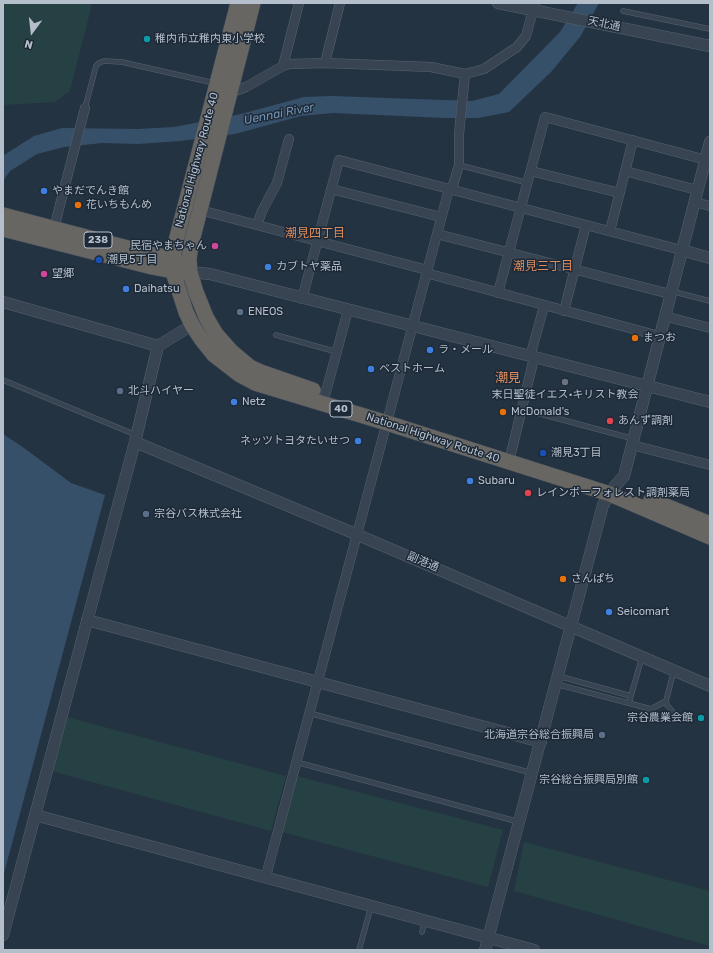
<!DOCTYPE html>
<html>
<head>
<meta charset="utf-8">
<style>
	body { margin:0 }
	#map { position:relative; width:713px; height:953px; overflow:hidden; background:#243342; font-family:Rubik,sans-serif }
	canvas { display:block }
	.frame { position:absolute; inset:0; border:4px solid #b5bfcc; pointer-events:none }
	.north { position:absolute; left:12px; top:12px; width:40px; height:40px; -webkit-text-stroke:3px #1d2937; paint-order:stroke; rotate:195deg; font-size:11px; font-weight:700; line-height:16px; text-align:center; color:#b5bfcc }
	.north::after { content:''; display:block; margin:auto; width:14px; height:18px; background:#b5bfcc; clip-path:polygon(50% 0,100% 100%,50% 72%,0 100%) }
</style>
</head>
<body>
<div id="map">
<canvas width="713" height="953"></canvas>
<div class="frame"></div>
<div class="north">N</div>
</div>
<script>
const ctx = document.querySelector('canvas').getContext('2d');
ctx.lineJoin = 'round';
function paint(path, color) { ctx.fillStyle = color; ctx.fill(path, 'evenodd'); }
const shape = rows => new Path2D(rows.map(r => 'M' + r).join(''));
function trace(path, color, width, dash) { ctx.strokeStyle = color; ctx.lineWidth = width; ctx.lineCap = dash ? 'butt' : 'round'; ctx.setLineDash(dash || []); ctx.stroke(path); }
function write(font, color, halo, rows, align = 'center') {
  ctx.font = font + ' Rubik,"Noto Sans JP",sans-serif'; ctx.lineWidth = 3; ctx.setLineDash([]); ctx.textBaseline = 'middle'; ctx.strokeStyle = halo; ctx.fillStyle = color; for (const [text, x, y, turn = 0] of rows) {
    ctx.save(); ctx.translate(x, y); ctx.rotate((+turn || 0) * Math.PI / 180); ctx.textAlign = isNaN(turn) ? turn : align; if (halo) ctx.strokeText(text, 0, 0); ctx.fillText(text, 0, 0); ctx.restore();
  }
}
paint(shape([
	[3,3,85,3,92,4,70,91,55,102,3,105],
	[67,717,286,776,271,831,52,771],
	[297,776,503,830,488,887,282,832],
	[524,842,710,891,710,946,514,891]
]), '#264143');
paint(shape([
	[578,3,599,3,580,37,551,72,509,112,478,118,445,118,333,113,301,116,235,134,180,141,138,144,102,143,64,147,37,154,10,171,3,181,3,157,4,155,34,136,62,128,138,129,174,127,241,114,304,97,332,96,472,101,499,94,560,32],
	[3,434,24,448,71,483,105,495,3,877]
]), '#37506a');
const service = shape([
	[623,11,710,29],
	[85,108,96,66,99,63,104,61,122,62,214,83],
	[459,165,528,183],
	[671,291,710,301],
	[276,335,337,352],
	[3,380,136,435],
	[522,409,634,439],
	[558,676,631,696],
	[556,684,651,709,666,701],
	[629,703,642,657],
	[673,712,667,705,666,701,674,670],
	[309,713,532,773],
	[296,762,519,822],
	[422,932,425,920],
	[359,950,371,907]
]);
const minor = shape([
	[325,63,340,3],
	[283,66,299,3],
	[230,93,246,87,283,66,290,64,325,63,431,67,465,74,484,69,517,47,526,36,535,3],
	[531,171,620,193],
	[625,171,697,190],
	[331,189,441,217],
	[452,189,459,165,459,134,465,74],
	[694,202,710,206],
	[200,210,427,270],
	[257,225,262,211,277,183,289,139],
	[610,231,633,140],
	[53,232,85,108],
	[437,234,670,294],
	[426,273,659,336],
	[498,293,545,117,710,161],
	[302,299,339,160,681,250],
	[564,311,586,225],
	[664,316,710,328],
	[530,357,544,306],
	[323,403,348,310],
	[632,445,710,465],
	[509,462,534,358],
	[266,876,449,189]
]);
const tertiary = shape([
	[498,3,710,46],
	[681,250,710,258],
	[190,272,210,274,710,402],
	[3,302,158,346],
	[135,442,358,535,710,686],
	[87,620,541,742],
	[35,815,534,950],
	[3,935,135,442,158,346,192,325],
	[485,950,603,505,615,486,624,476,710,142]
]);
const trunk = shape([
	[238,3,176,241,173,258,174,275,186,312,192,325,202,340,214,355,240,375,255,383,387,423,610,494,710,537],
	[253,3,191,245,189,259,190,272,196,292,206,317,216,334,231,351,250,367,261,372,313,390],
	[3,215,154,255,173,258,180,264],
	[3,229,152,267,173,271,183,272],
	[651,500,710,524]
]);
trace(service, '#56626f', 5.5);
trace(minor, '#56626f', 10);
trace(tertiary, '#56626f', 12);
trace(trunk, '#434f5c', 16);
trace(service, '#384451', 4.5);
trace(minor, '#384451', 9);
trace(tertiary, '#384451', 11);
trace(trunk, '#676663', 15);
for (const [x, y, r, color] of [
	[147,39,4,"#0f9aa8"],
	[44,191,4,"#3f7fe0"],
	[78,205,4,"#e8710a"],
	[215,246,4,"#d1479c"],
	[99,260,4,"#1a4fb4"],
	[268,267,4,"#3f7fe0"],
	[44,274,4,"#d1479c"],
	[126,289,4,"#3f7fe0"],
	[240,312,4,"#5c6f8a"],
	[635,338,4,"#e8710a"],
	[430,350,4,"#3f7fe0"],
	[371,369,4,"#3f7fe0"],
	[565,382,4,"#6b7280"],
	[120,391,4,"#5c6f8a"],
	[234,402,4,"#3f7fe0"],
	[503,412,4,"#e8710a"],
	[610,421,4,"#e0444e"],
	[358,441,4,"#3f7fe0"],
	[543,453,4,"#1a4fb4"],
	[470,481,4,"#3f7fe0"],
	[528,493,4,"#e0444e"],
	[146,514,4,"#5c6f8a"],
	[563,579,4,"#e8710a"],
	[609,612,4,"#3f7fe0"],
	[701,718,4,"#0f9aa8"],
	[602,735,4,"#5c6f8a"],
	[646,780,4,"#0f9aa8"]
]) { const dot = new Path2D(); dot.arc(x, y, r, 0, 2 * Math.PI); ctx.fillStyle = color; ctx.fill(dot); trace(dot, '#1d2937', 1.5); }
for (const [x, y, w] of [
	[98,240,28],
	[341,409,22]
]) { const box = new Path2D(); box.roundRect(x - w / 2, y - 8, w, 16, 3); ctx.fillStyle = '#1d2937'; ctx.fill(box); trace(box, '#b5bfcc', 1); }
write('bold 10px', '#b5bfcc', null, [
	["238",98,240],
	["40",341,409]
]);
write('11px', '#b5bfcc', '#1d2937', [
	["天北通",604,24,12],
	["National Highway Route 40",197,160,-75],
	["National Highway Route 40",433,438,18],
	["副港通",423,562,23]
]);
write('11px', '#b5bfcc', '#1d2937', [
	["稚内市立稚内東小学校",155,39],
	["やまだでんき館",52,191],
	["花いちもんめ",86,205],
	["民宿やまちゃん",207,246,"right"],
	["潮見5丁目",107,260],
	["カブトヤ薬品",276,267],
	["望郷",52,274],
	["Daihatsu",134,289],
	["ENEOS",248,312],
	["まつお",643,338],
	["ラ・メール",438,350],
	["ベストホーム",379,369],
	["北斗ハイヤー",128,391],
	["末日聖徒イエス•キリスト教会",565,395,"center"],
	["Netz",242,402],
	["McDonald's",511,412],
	["あんず調剤",618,421],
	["ネッツトヨタたいせつ",350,441,"right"],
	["潮見3丁目",551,453],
	["Subaru",478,481],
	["レインボーフォレスト調剤薬局",536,493],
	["宗谷バス株式会社",154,514],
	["さんぱち",571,579],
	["Seicomart",617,612],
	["宗谷農業会館",693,718,"right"],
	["北海道宗谷総合振興局",594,735,"right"],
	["宗谷総合振興局別館",638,780,"right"]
], 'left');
write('italic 12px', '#7392b0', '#1d2937', [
	["Uennai River",279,114,-11]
]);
write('12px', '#dc8d60', '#1d2937', [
	["潮見四丁目",315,234],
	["潮見三丁目",543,267]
]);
write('13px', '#dc8d60', '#1d2937', [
	["潮見",508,378]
]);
</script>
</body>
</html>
